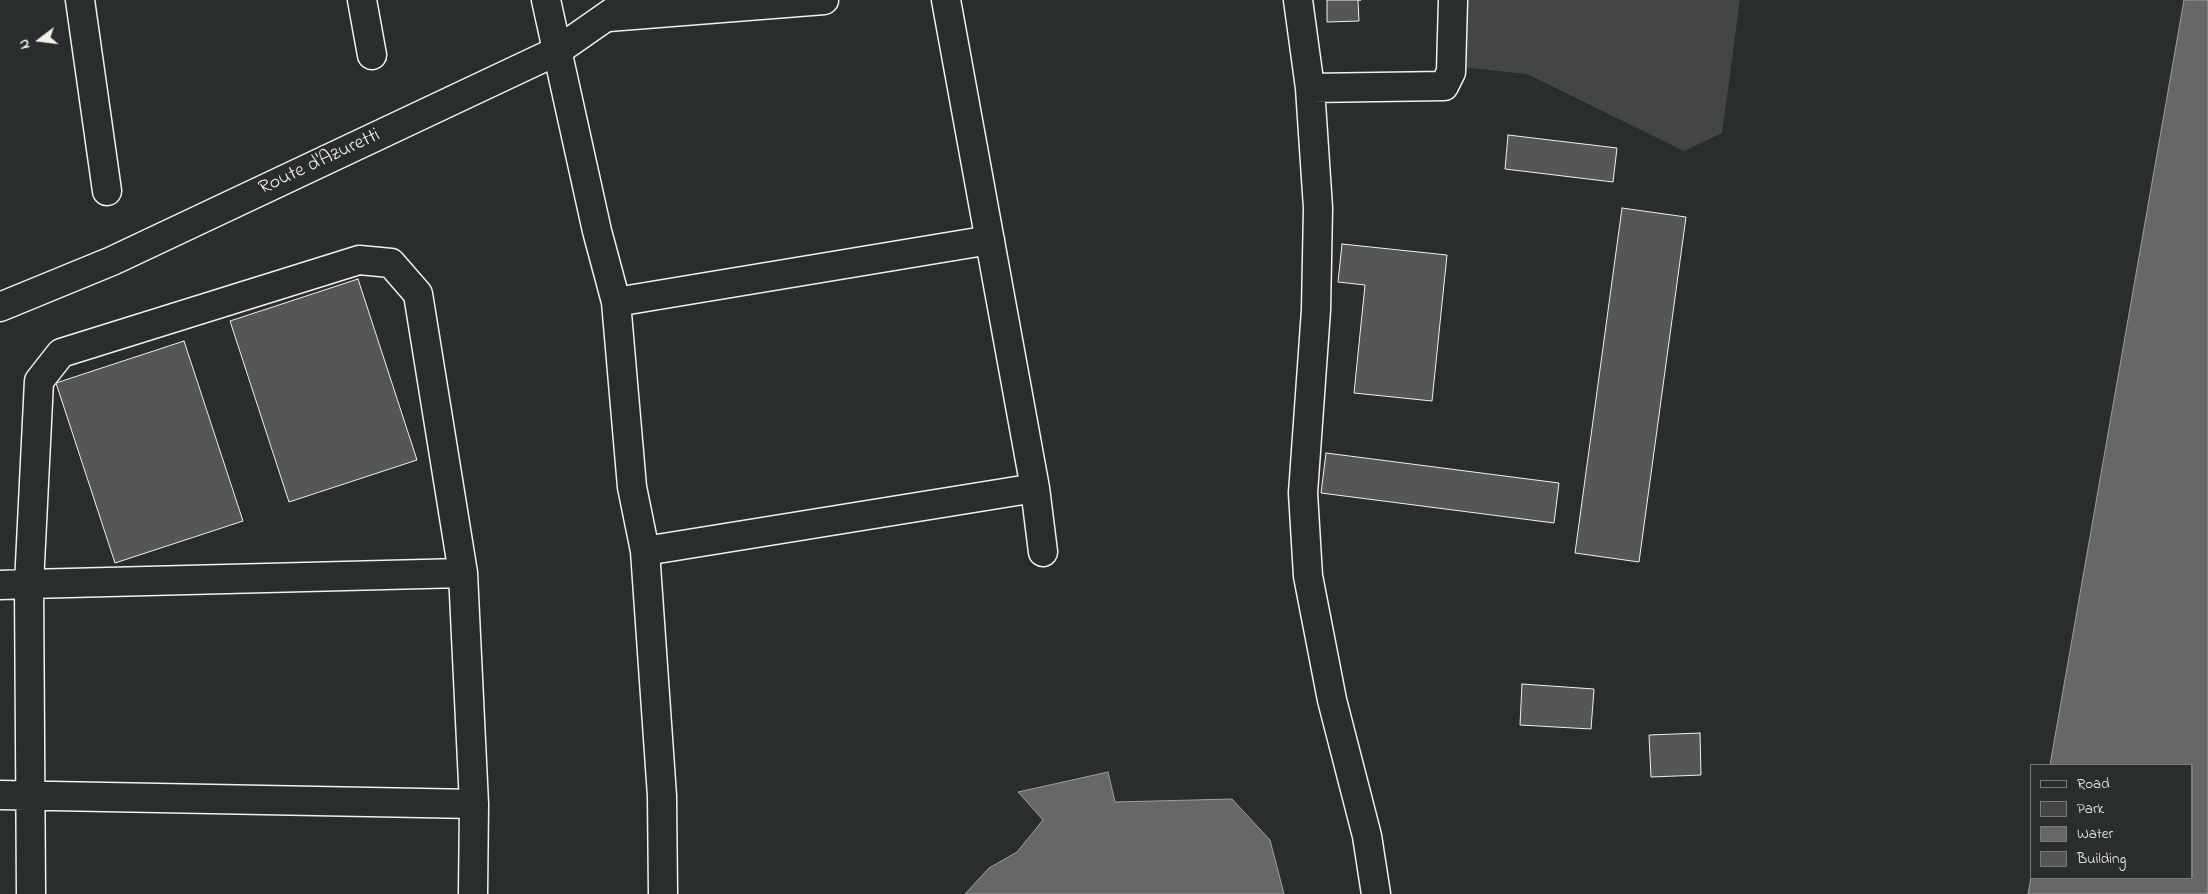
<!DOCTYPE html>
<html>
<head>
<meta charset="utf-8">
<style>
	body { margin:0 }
	#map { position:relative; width:2208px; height:894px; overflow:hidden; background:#2a2d2e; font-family:"Indie Flower",sans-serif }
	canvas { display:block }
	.legend { position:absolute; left:2030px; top:764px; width:162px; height:115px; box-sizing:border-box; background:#2a2d2e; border:1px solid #7b7b78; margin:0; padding:6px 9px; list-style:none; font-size:15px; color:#f4f1e8 }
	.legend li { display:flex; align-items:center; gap:10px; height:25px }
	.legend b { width:25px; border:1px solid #7b7b78 }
	.north { position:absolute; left:15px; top:15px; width:50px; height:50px; -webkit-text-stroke:4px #2a2d2e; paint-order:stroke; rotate:255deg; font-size:14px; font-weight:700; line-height:20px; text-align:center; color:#f4f1e8 }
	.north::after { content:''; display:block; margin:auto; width:18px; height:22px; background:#f4f1e8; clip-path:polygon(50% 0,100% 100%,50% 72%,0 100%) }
</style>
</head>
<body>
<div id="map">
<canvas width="2208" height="894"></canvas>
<ul class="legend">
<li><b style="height:6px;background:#2a2d2e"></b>Road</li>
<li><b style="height:14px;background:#444645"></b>Park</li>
<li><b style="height:14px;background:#676866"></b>Water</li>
<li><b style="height:14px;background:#555756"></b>Building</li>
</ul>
<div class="north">N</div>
</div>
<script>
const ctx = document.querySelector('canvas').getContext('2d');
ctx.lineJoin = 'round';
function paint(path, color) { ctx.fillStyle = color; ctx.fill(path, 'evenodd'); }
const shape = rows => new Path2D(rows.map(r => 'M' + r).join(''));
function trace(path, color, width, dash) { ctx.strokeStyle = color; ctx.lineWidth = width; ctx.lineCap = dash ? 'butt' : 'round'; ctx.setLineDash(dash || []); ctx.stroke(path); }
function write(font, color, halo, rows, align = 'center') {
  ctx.font = font + ' "Indie Flower",sans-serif'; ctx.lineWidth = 5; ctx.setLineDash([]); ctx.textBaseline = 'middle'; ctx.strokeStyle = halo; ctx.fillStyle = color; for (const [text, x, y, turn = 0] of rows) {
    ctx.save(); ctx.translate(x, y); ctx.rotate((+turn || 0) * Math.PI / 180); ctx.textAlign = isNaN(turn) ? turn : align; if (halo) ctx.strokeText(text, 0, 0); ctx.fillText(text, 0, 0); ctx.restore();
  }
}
paint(shape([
	[1462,0,1740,0,1722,133,1684,151,1527,74,1460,67]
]), '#444645');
const water = shape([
	[2184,0,2208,0,2208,894,2028,894,2032,872,2032,878,2192,878,2192,765,2050,765,2184,0],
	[1108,772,1115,802,1232,799,1270,840,1284,894,965,894,989,868,1017,852,1043,820,1018,792,1108,772]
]);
paint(water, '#676866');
trace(water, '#9f9f9a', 1);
const building = shape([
	[1327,0,1361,0,1358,0,1359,21,1327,22,1327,0],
	[1508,135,1617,148,1613,182,1505,169,1508,135],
	[1622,208,1686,217,1639,562,1575,553,1622,208],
	[1342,244,1447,255,1432,401,1354,393,1365,285,1338,282,1342,244],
	[358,279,417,460,289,502,230,321,358,279],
	[184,341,243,521,115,563,56,383,184,341],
	[1326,453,1559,483,1554,523,1321,493,1326,453],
	[1522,684,1594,689,1591,729,1520,725,1522,684],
	[1700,733,1701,775,1651,777,1649,735,1700,733]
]);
paint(building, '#555756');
trace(building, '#f4f1e8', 1);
const street = shape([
	[80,0,107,191],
	[362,0,372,55],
	[546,0,597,231,616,302,632,487,645,551,662,796,663,894],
	[946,0,1035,488,1043,552],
	[1298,0,1310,88,1318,208,1316,310,1303,493,1308,576,1332,700,1367,836,1376,894],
	[608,17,824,0],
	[1310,88,1444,86,1451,72,1453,0],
	[616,302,990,240],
	[645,551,1035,488],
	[0,585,29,584,39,381,61,353,359,260,391,263,418,294,463,573,474,804,473,894],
	[0,795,474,804],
	[31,894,29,584,463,573]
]);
const secondary = shape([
	[0,307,112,261,557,51,630,0]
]);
trace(street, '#f4f1e8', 31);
trace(secondary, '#f4f1e8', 31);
trace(street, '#2a2d2e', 28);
trace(secondary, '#2a2d2e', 28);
write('20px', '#f4f1e8', '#2a2d2e', [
	["Route d'Azuretti",320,163,-25]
]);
</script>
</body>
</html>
